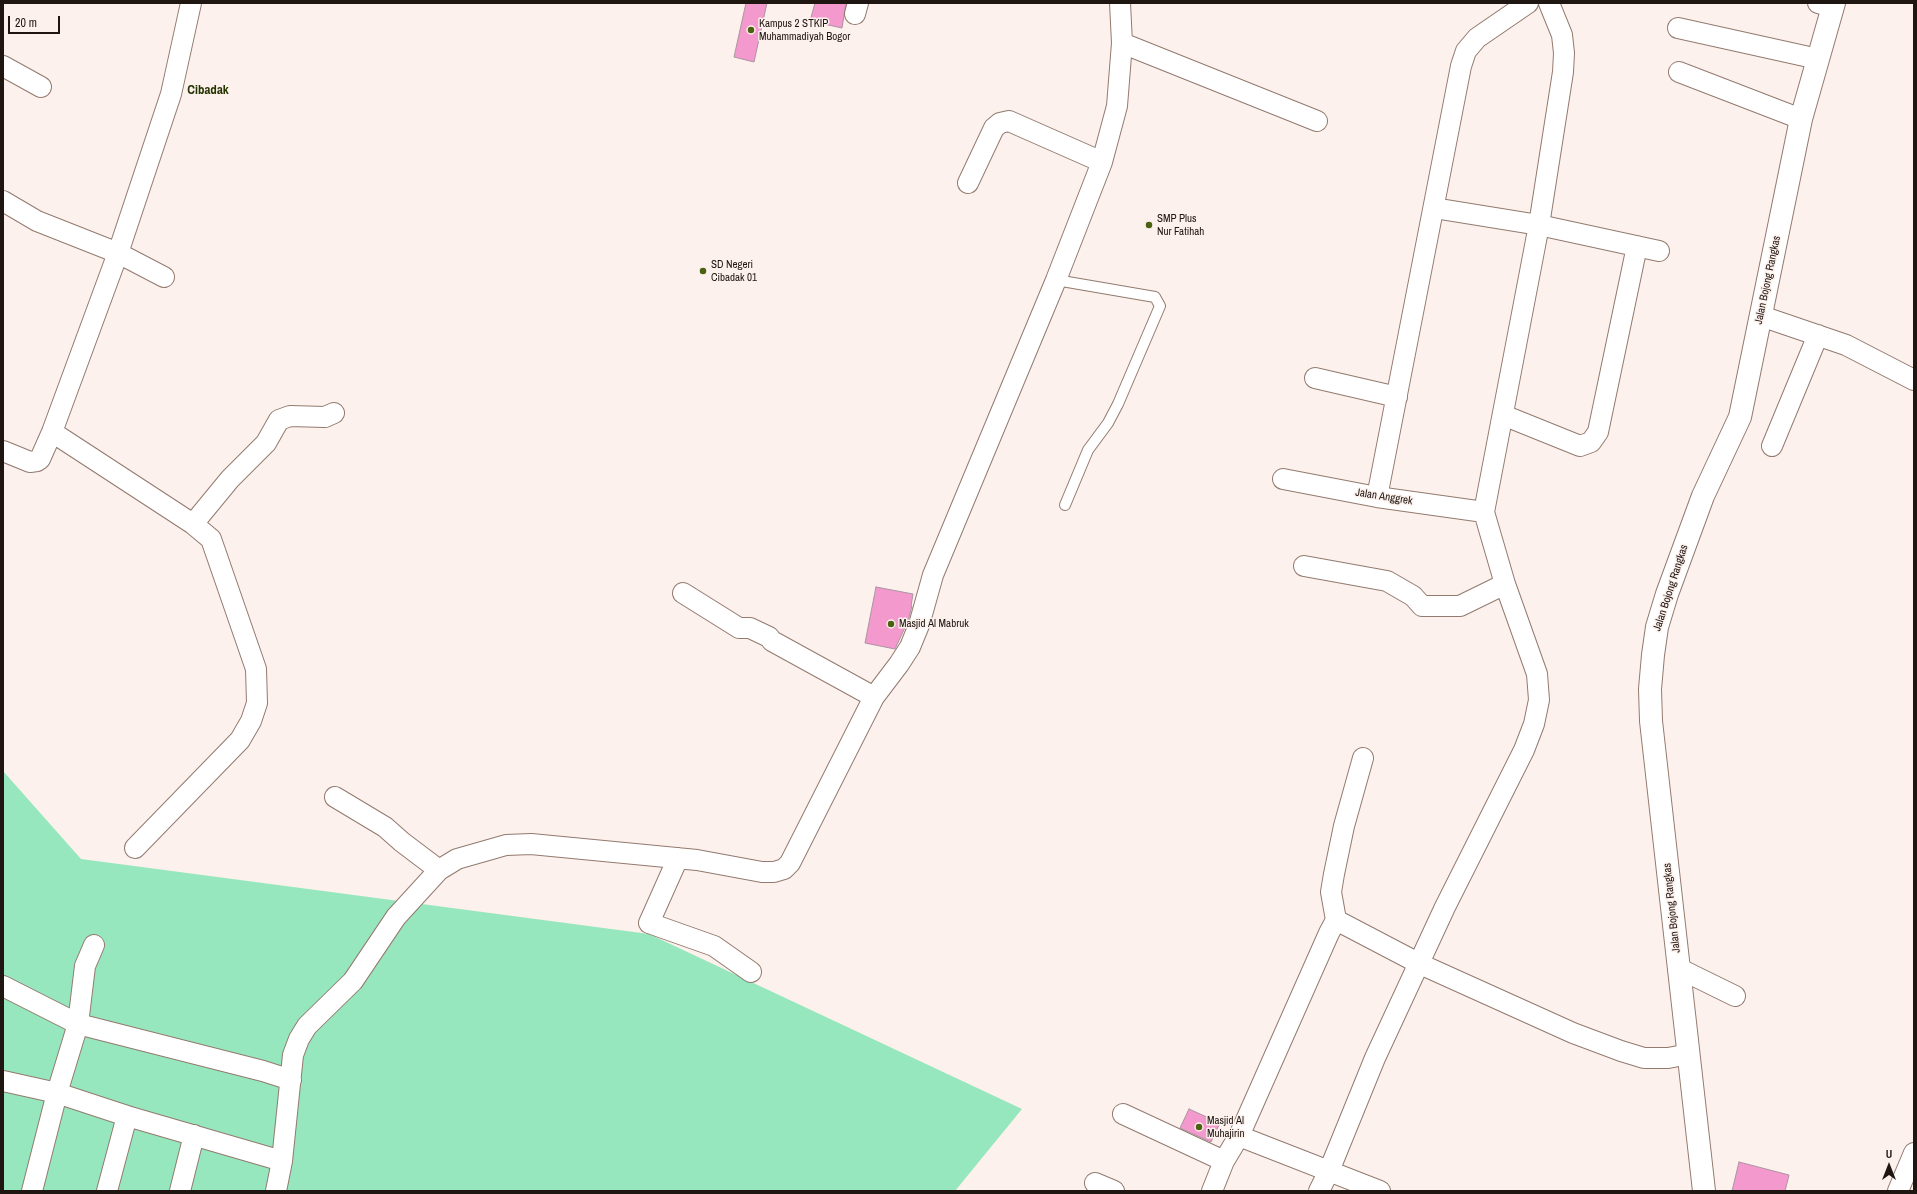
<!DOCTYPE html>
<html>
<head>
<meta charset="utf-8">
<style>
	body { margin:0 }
	#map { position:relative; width:1917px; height:1194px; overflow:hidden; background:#fcf1ec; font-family:"Archivo Narrow",sans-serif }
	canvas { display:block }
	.frame { position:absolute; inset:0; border:4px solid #1f1511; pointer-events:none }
	.north { position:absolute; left:1869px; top:1146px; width:40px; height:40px; -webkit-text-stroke:3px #fcf1ec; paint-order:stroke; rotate:0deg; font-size:11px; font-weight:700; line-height:16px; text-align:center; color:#1f1511 }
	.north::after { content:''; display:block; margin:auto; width:14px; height:18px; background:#1f1511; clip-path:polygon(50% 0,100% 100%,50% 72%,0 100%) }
	.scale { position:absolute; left:8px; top:16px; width:52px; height:18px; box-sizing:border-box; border:2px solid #1f1511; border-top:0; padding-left:5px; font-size:12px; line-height:14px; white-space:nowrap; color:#1f1511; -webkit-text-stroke:3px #fcf1ec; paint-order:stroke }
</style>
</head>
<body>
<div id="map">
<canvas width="1917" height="1194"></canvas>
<div class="frame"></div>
<div class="north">U</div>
<div class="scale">20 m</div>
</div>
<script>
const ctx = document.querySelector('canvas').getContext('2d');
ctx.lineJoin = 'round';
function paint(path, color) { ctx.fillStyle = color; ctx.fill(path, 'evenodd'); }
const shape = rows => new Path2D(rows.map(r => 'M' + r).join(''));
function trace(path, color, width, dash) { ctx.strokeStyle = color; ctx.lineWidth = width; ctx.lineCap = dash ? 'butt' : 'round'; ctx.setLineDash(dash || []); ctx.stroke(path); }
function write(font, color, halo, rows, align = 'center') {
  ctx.font = font + ' "Archivo Narrow",sans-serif'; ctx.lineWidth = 3; ctx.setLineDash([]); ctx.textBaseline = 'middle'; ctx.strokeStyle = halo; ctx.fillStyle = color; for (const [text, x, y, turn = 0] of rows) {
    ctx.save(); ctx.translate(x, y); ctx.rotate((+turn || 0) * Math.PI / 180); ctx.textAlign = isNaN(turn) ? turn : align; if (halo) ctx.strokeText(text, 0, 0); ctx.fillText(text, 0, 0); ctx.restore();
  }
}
paint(shape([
	[3,771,81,859,649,934,1022,1109,955,1191,3,1191]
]), '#96e7bd');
const building = shape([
	[746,3,767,3,754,62,734,57,746,3],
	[815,3,846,3,842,28,810,21,815,3],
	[876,587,913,594,911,606,912,606,908,621,895,649,865,643,876,587],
	[1189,1109,1220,1123,1211,1142,1180,1128,1189,1109],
	[1739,1162,1789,1175,1785,1191,1732,1191,1739,1162]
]);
paint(building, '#f399cd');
trace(building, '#ac93a1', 1);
const lane = shape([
	[1056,280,1155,297,1160,306,1118,404,1108,423,1088,450,1065,505]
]);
const street = shape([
	[1818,3,1832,7],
	[855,14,858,3],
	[1678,28,1818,59],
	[1122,43,1317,121],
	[3,66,41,87],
	[1679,72,1801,119],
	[968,183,994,128,1000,123,1009,121,1102,162],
	[3,201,37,221,118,253,164,277],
	[1434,208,1539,225,1659,251],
	[1761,316,1846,345,1914,380],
	[1315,378,1397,397],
	[1503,415,1580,446,1591,442,1598,432,1637,246],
	[52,432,193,524,211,539,256,669,257,703,251,721,240,740,135,848],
	[1772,446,1818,335],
	[3,451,30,462,37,461,40,459,52,432,118,253,171,94,191,3],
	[1283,479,1377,497,1484,512],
	[1377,497,1461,66,1466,51,1477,38,1528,3],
	[193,524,230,479,266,443,279,420,290,416,325,417,334,413],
	[1304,566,1387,581,1413,596,1422,606,1460,606,1505,584],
	[683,593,739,628,750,628,769,637,772,641,874,697],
	[335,797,385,827,402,842,439,870],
	[678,858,649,923,714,946,751,972],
	[1336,920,1331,892,1334,874,1344,826,1363,758],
	[1678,968,1735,996],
	[3,986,78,1024,263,1071,291,1080],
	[3,1081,57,1093,127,1116,282,1161],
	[1123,1114,1224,1161],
	[1239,1136,1380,1191],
	[1095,1183,1114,1191],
	[32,1191,57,1093,78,1024,85,966,94,945],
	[107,1191,127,1116],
	[180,1191,194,1135],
	[276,1191,282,1161,293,1055,299,1039,307,1026,353,981,396,917,439,870,457,859,506,845,531,844,697,860,762,872,774,872,784,869,790,863,874,697,899,664,910,647,919,625,933,575,1056,280,1102,162,1117,106,1122,43,1120,3],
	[1212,1191,1224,1161,1239,1136,1329,933,1336,920,1420,964,1573,1033,1621,1051,1644,1058,1668,1058,1689,1054],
	[1319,1191,1329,1171,1375,1058,1445,907,1524,750,1534,724,1539,700,1537,674,1505,584,1484,512,1539,225,1563,72,1564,53,1562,35,1549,3],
	[1898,1191,1914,1153]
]);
const secondary = shape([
	[1704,1191,1651,721,1650,689,1653,655,1657,627,1667,594,1703,496,1740,417,1801,119,1834,3]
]);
trace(lane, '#937a6f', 12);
trace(street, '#937a6f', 22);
trace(secondary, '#937a6f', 24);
trace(lane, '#fff', 10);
trace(street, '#fff', 20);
trace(secondary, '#fff', 22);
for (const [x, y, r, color] of [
	[751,30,4,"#496110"],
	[1149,225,4,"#496110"],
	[703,271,4,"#496110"],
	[891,624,4,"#496110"],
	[1199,1127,4,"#496110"]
]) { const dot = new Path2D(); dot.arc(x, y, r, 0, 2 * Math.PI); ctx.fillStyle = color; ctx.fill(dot); trace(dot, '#fcf1ec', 1.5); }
write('11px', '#1f1511', '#fcf1ec', [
	["Kampus 2 STKIP",759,24],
	["Muhammadiyah Bogor",759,37],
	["SMP Plus",1157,219],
	["Nur Fatihah",1157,232],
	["SD Negeri",711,265],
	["Cibadak 01",711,278],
	["Masjid Al Mabruk",899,624],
	["Masjid Al",1207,1121],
	["Muhajirin",1207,1134]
], 'left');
write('11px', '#1f1511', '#fcf1ec', [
	["Jalan Bojong Rangkas",1768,280,-78],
	["Jalan Anggrek",1384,497,9],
	["Jalan Bojong Rangkas",1671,588,-72],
	["Jalan Bojong Rangkas",1672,908,-96]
]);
write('bold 13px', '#253500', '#fcf1ec', [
	["Cibadak",208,91]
]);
</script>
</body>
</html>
